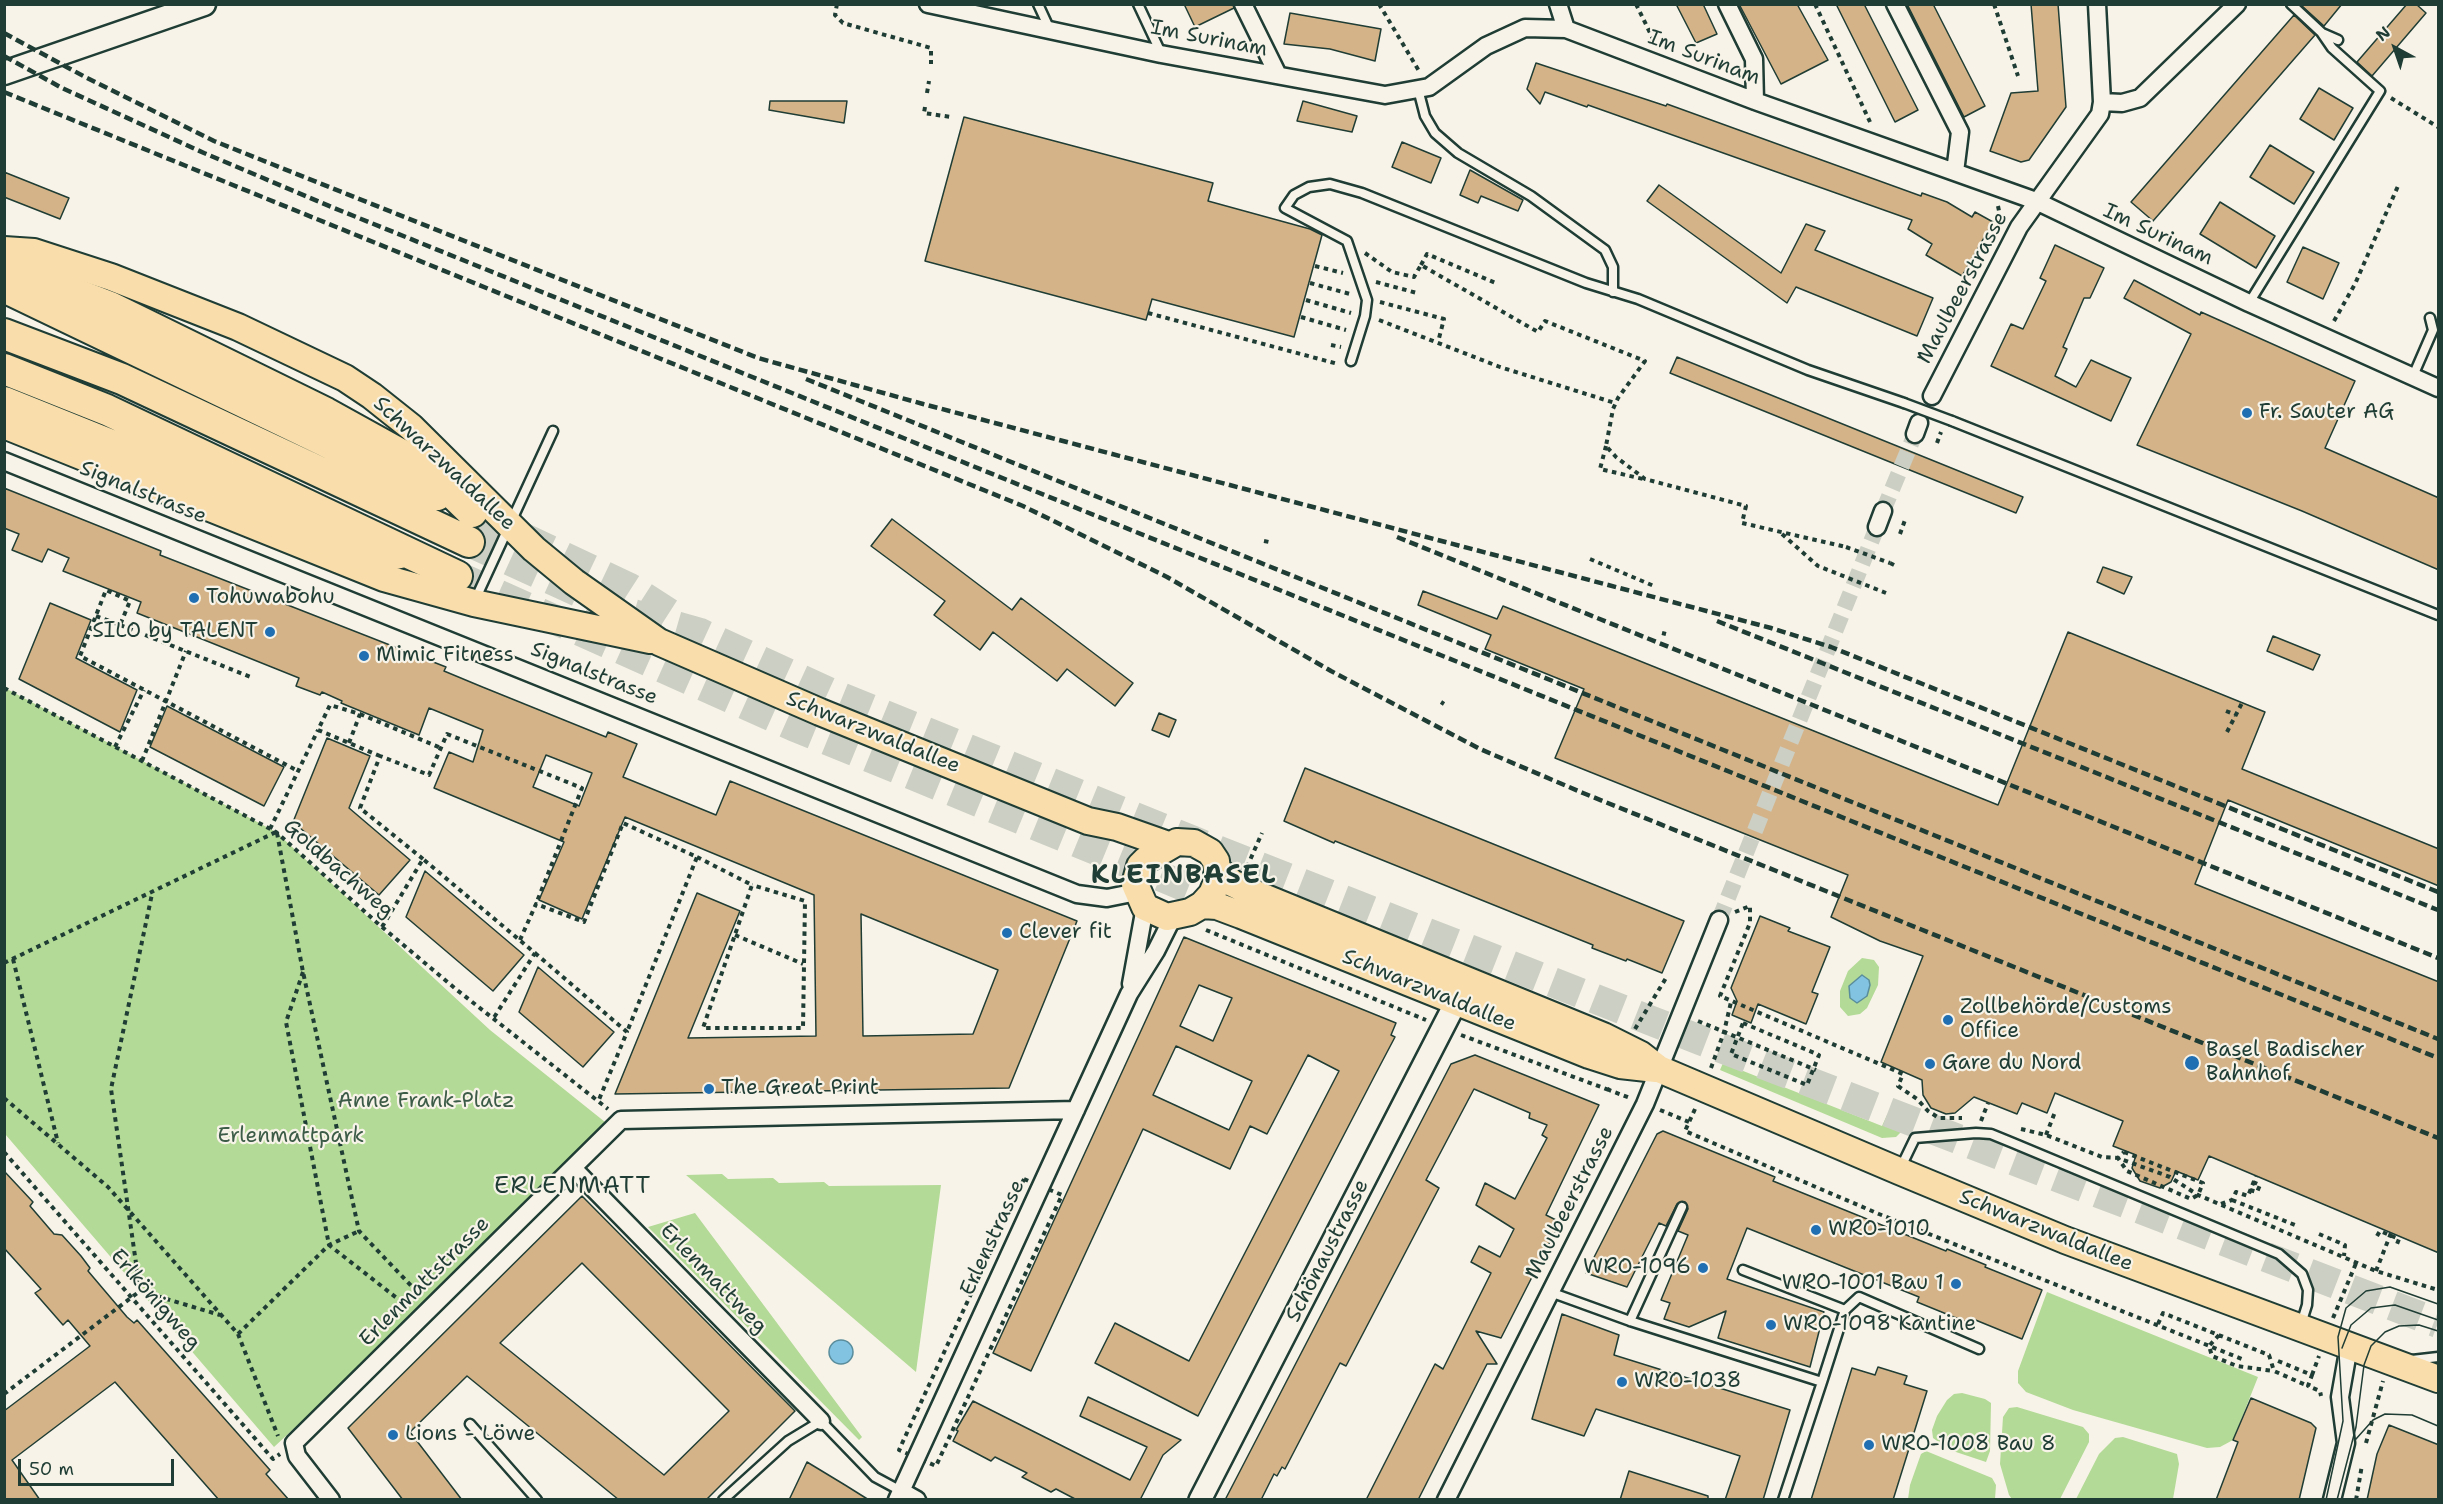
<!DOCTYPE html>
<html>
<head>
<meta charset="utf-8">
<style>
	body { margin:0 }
	#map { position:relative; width:2443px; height:1504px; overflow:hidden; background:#f7f3e8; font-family:"Shantell Sans",sans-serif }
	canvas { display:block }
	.frame { position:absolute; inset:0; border:6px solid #1f3d34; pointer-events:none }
	.north { position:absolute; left:2365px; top:18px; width:60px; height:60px; -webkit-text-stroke:4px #f7f3e8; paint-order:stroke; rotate:320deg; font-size:16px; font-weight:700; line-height:24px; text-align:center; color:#1f3d34 }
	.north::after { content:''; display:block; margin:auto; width:21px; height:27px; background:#1f3d34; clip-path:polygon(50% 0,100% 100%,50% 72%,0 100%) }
	.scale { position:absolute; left:18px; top:1459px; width:156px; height:27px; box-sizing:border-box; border:3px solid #1f3d34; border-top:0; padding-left:8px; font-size:18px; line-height:21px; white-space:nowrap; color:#1f3d34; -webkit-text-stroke:4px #f7f3e8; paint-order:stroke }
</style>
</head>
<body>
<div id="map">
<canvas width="2443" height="1504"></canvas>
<div class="frame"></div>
<div class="north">N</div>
<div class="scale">50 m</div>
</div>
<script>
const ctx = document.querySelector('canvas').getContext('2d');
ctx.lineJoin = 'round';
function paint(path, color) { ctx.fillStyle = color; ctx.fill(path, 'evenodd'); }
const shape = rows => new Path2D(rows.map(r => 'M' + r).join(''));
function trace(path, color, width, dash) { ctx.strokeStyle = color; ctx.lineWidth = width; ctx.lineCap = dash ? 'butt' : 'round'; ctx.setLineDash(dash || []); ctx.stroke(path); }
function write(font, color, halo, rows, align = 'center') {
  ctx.font = font + ' "Shantell Sans",sans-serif'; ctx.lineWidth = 4.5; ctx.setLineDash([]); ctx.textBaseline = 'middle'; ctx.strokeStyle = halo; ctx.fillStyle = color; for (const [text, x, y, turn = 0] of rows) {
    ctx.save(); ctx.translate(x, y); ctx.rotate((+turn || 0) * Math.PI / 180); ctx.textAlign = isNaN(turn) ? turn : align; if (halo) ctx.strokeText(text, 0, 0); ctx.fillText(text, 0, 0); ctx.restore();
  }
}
paint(shape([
	[5,688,276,832,490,1030,610,1126,411,1320,274,1447,5,1134],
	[1862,958,1874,960,1879,967,1878,985,1867,1008,1860,1014,1848,1016,1840,1007,1840,991,1848,971],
	[1723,1063,1882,1126,1887,1115,1898,1119,1902,1131,1896,1137,1882,1138,1720,1070],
	[722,1174,728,1179,773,1178,779,1183,824,1182,829,1186,941,1185,916,1372,686,1175],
	[695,1213,862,1437,859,1440,648,1227],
	[2047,1292,2258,1377,2233,1440,2220,1447,2207,1448,2073,1410,2026,1392,2018,1383,2018,1371],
	[1962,1393,1985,1399,1991,1403,1990,1451,1986,1462,1950,1450,1933,1438,1932,1430,1937,1416,1947,1400,1954,1394],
	[2017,1407,2083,1427,2089,1434,2089,1442,2060,1499,2012,1499,2009,1495,2000,1464,2003,1417,2009,1408],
	[2123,1437,2177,1454,2179,1464,2173,1499,2076,1499,2099,1454,2115,1438],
	[1926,1451,1992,1478,1996,1485,1995,1499,1908,1499,1910,1485,1921,1454]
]), '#b3da96');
const water = shape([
	[1862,975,1869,980,1870,985,1867,996,1857,1003,1850,998,1849,986,1862,975],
	'829 1352a12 12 0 1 1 24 0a12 12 0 1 1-24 0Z'
]);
paint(water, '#82c3e2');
trace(water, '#5a8d9c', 1.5);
const building = shape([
	[1184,4,1233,4,1234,8,1195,27,1184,4],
	[1676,4,1703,4,1717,34,1696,43,1676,4],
	[1739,4,1797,4,1828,60,1781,84,1739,4],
	[1836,4,1864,4,1918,110,1895,122,1836,4],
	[1907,4,1933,4,1985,106,1964,117,1907,4],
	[2031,4,2058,4,2066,107,2029,160,2021,162,1990,151,2011,93,2038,91,2031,4],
	[2342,4,2324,26,2302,6,2303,4,2342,4],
	[2407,4,2416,4,2426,13,2372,76,2357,62,2407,4],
	[1290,13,1381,29,1375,61,1330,49,1284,44,1290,13],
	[2294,15,2315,35,2153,221,2131,202,2294,15],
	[1536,63,1666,106,1667,104,1921,196,1922,193,1947,202,1972,217,1975,212,1993,222,1962,276,1926,255,1932,244,1908,229,1912,220,1588,105,1587,107,1545,92,1540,104,1527,89,1536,63],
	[2319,88,2353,108,2334,140,2300,119,2319,88],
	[770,101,847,101,844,123,769,110,770,101],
	[1303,101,1357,116,1352,132,1297,121,1303,101],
	[964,117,1213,183,1208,201,1310,229,1322,235,1294,337,1152,299,1146,320,925,261,964,117],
	[1402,142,1441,158,1431,183,1392,167,1402,142],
	[2270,145,2314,172,2294,204,2250,177,2270,145],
	[1470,170,1523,200,1518,211,1481,196,1478,203,1460,195,1470,170],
	[4,172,69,198,60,219,4,197,4,172],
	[1659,185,1781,273,1806,224,1825,231,1815,250,1933,298,1917,336,1796,287,1787,303,1647,201,1659,185],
	[2220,202,2275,236,2256,268,2200,234,2220,202],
	[2055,245,2104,268,2090,298,2084,298,2063,347,2067,349,2055,376,2076,387,2091,360,2131,378,2111,421,1991,366,2011,324,2023,329,2046,281,2040,278,2055,245],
	[2303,247,2339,263,2323,299,2287,282,2303,247],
	[2134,280,2200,315,2201,312,2355,381,2325,448,2439,498,2439,570,2302,511,2137,445,2191,334,2124,298,2134,280],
	[1677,357,2023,497,2016,513,1670,373,1677,357],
	[4,488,161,551,160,555,446,667,444,671,480,686,606,737,608,732,637,744,623,777,716,815,730,781,1077,921,1009,1088,615,1094,697,893,740,911,688,1038,816,1036,814,895,625,817,582,919,539,900,564,842,434,788,449,752,473,762,483,730,429,708,419,735,341,703,342,701,322,692,320,695,296,686,299,678,137,613,141,602,63,571,69,558,48,549,42,562,12,550,19,534,4,528,4,488],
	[546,755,592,773,579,806,533,787,546,755],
	[861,914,998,970,973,1034,863,1036,861,914],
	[892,519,1012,610,1021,598,1133,683,1115,706,1067,669,1057,681,993,632,980,650,934,615,945,601,871,546,892,519],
	[2103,567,2132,577,2124,594,2097,582,2103,567],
	[1423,591,1497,619,1503,606,1998,805,2068,632,2265,712,2242,769,2439,849,2439,886,2228,800,2195,884,2439,982,2439,1253,2209,1156,2198,1180,2176,1171,2171,1182,2160,1188,2140,1181,2132,1168,2136,1155,2113,1146,2123,1121,2055,1093,2047,1113,2022,1103,2017,1114,1974,1097,1955,1113,1946,1114,1931,1108,1923,1095,1922,1080,1881,1062,1923,956,1880,941,1831,917,1848,875,1555,758,1584,689,1485,649,1491,635,1418,605,1423,591],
	[50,603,91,620,76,658,137,690,120,732,19,679,50,603],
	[2273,636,2320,655,2313,670,2267,651,2273,636],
	[167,706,284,767,264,806,150,747,167,706],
	[1159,713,1176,720,1169,737,1152,730,1159,713],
	[327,738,370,756,349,808,410,860,379,895,293,822,327,738],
	[1305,768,1684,921,1662,973,1627,959,1626,961,1592,948,1593,945,1335,841,1334,843,1284,821,1305,768],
	[425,871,524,955,493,991,406,917,425,871],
	[1760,916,1790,928,1788,931,1830,947,1812,992,1818,994,1806,1024,1758,1004,1751,1023,1732,1015,1737,1001,1731,988,1760,916],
	[1184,937,1396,1023,1391,1035,1395,1037,1375,1075,1198,1416,1095,1363,1115,1323,1189,1361,1339,1071,1308,1055,1267,1134,1250,1126,1230,1169,1143,1129,1031,1371,993,1353,1184,937],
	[1199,985,1232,998,1213,1041,1180,1026,1199,985],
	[1176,1046,1252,1081,1229,1130,1153,1095,1176,1046],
	[538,967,614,1032,583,1067,519,1012,538,967],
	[1475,1055,1599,1105,1546,1215,1560,1222,1501,1338,1476,1331,1497,1364,1487,1364,1418,1500,1366,1500,1435,1364,1443,1369,1491,1273,1471,1262,1479,1246,1500,1257,1514,1229,1476,1205,1485,1183,1515,1199,1547,1138,1542,1135,1547,1125,1529,1118,1530,1113,1474,1089,1426,1180,1439,1188,1346,1366,1340,1363,1285,1469,1282,1467,1277,1476,1274,1474,1261,1500,1225,1500,1451,1064,1475,1055],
	[1663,1131,1775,1177,1773,1181,1946,1251,1947,1249,1986,1265,1985,1267,2042,1290,2022,1339,1973,1319,1971,1324,1917,1302,1919,1297,1747,1228,1727,1279,1824,1312,1810,1367,1718,1338,1726,1311,1689,1327,1664,1319,1670,1303,1661,1300,1688,1235,1678,1231,1688,1209,1685,1202,1677,1204,1666,1226,1659,1223,1627,1287,1586,1273,1657,1134,1663,1131],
	[4,1171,33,1202,30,1206,54,1234,62,1235,81,1256,90,1268,88,1271,127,1317,134,1323,137,1320,270,1470,266,1474,289,1500,219,1500,115,1382,12,1460,40,1500,4,1500,4,1411,90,1346,68,1320,63,1325,35,1293,41,1289,4,1248,4,1171],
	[582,1196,795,1411,706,1500,619,1500,467,1376,410,1432,462,1500,403,1500,348,1428,582,1196],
	[582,1263,729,1411,664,1475,500,1343,582,1263],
	[1562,1314,1619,1335,1614,1355,1790,1410,1763,1500,1725,1500,1740,1456,1596,1409,1584,1436,1532,1419,1562,1314],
	[1878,1367,1907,1376,1904,1384,1927,1391,1893,1500,1811,1500,1852,1368,1875,1375,1878,1367],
	[1088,1397,1181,1440,1163,1455,1140,1500,1077,1500,1056,1489,1051,1492,1022,1477,1027,1473,995,1457,991,1461,953,1441,958,1431,956,1430,973,1401,1130,1480,1147,1447,1080,1416,1088,1397],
	[2251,1398,2311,1423,2316,1428,2299,1500,2216,1500,2238,1442,2233,1440,2251,1398],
	[2389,1425,2439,1445,2439,1500,2367,1500,2377,1454,2389,1425],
	[807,1462,845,1485,869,1500,789,1500,807,1462],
	[1629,1471,1708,1496,1708,1500,1620,1500,1629,1471]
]);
paint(building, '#d5b388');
trace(building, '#1f3d34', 1.5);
trace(shape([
	[1919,423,1932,396],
	[1883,511,1915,434],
	[1719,920,1877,527]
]), '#cccfc4', 16, [16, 8]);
trace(shape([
	[482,518,630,588,672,615],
	[469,542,616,609,700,633,833,694,1196,842,1700,1040,2438,1323],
	[457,576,793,726,1235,907]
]), '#cccfc4', 30, [30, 15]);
const service = shape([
	[1038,4,1050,30],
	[1138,4,1161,53],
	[2322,33,2338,40],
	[1418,89,1425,116,1435,133,1458,153,1531,196,1605,250,1613,267,1613,292],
	[2249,303,2380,91,2332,48,2321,32,2291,4],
	[1351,361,1365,316,1367,300,1347,241,1285,208,1294,195,1309,187,1330,184,1362,193,1586,283,1638,299,1808,370,1904,403],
	[2413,376,2433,330,2430,318],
	[1952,421,2438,615],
	[475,600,553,431],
	[1900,1169,1915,1138,1976,1133,1991,1134,2013,1143,2279,1254,2302,1274,2308,1290,2307,1305,2301,1324],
	[1743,1270,1845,1310,1822,1382],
	[1550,1292,1630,1321,1822,1382,1783,1500],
	[1845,1310,1859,1297,1979,1349],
	[1630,1321,1682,1207],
	[2412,1360,2438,1357],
	[470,1424,537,1500],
	[723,1500,788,1441,821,1421,875,1477,901,1491]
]);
const minor = shape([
	[928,4,1161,54,1385,95,1429,87,1486,46,1525,28,1566,29,1755,101,2036,201,2249,303,2438,388],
	[1243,4,1278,75],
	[1558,4,1566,29],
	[1727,4,1754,59,1755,101],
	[1895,4,1960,132,1955,172],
	[2102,102,2122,103,2140,98,2237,4],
	[1932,396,2019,227,2100,114,2102,102,2097,4],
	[1915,434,1919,423],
	[4,461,1077,894,1107,898,1137,892],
	[1877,527,1883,511],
	[1131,984,1145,907],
	[573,1168,821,1421],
	[901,1491,917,1500],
	[331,1500,297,1456,294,1443,621,1120,1076,1110],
	[897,1500,1129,994,1156,951,1173,917],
	[1446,1500,1645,1104,1719,920],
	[2332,1500,2346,1443,2340,1397,2349,1346]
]);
const tertiary = shape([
	[1200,1500,1456,1002]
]);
const secondary = shape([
	[4,73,204,4]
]);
const primary = shape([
	[4,250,34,252,111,277,238,327,345,378,372,396,411,427,534,549,574,582,659,642,820,712,1088,821,1117,827,1168,845],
	[4,425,384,578,474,603,650,640],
	[1177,842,1194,843,1210,852,1216,861,1218,879,1212,894,1202,905,1190,912,1167,917,1145,907,1135,884,1140,866,1146,860,1177,842],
	[1218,870,1232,883,1251,892,1603,1036,1641,1055,1659,1069,1899,1171,2065,1240,2438,1379],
	[1202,905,1217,906,1241,915,1589,1055,1620,1065,1656,1069]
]);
const motorway = shape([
	[4,266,110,307,326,413,429,470,472,512],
	[4,287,437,495],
	[4,334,122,379,469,542],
	[4,369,107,410,457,576],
	[4,402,193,478,369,559,405,552]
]);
trace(service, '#1f3d34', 13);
trace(minor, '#1f3d34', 21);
trace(tertiary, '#1f3d34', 26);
trace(secondary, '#1f3d34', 27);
trace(primary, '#1f3d34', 30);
trace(motorway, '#1f3d34', 34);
trace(shape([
	[837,4,835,15,843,23,931,48,931,64],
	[1379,4,1419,71],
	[1636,4,1655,43],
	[1815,4,1870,122],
	[1994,4,2018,76],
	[927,93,929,81],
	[2391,98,2438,127],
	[925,107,924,113,951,117],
	[1998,206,2000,216],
	[1365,253,1392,272,1414,277,1421,265,1538,332,1545,321,1645,361,1618,398,1613,409,1606,446,1616,457,1645,479,1746,506,1742,523,1846,547],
	[1421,265,1427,254,1498,284],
	[1315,266,1343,273],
	[1376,282,1417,293],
	[1310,283,1350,294],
	[1306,300,1351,313],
	[1380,302,1444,319,1438,342],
	[1148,313,1338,364],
	[1301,317,1346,330],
	[1379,320,1500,367,1615,403],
	[2334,321,2355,284,2398,186],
	[1331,345,1341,347],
	[1937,443,1941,432],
	[1606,446,1600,469,1643,479],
	[1782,534,1818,566,1886,593],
	[1900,534,1905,520],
	[1264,541,1269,542],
	[1590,559,1654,586],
	[1890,563,1896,566],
	[96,616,120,625,130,601,106,590,80,656,298,771],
	[120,625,253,678],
	[1662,633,1666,634],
	[4,688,276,832,382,927,457,990,608,1109],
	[1441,702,1444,704],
	[2226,711,2236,715],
	[360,714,441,748],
	[2227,732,2242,703],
	[349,743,360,714,330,705,318,730,380,756],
	[115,747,144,690],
	[142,761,186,651],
	[270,829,318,730],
	[277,833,303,972,359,1231,419,1294],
	[697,857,752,885,703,1028,803,1028,805,901,752,885],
	[423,859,360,808,380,756,429,775,447,734,582,788,536,904],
	[1247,867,1262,833],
	[1735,912,1750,906,1750,923,1720,996,1903,1074,1898,1086,1917,1099,1928,1111,1939,1118,1962,1118],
	[382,927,423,859,535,953,493,1019],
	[1206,930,1426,1020],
	[735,935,803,964],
	[520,940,536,904,584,922,623,823,697,857,627,1032],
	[535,953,627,1032,598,1102],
	[13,959,58,1143],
	[4,963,276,832],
	[303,972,286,1022,329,1245,407,1306],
	[1698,1021,1816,1070],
	[1743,1023,1819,1055,1807,1085,1731,1054,1743,1023],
	[1635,1029,1666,978],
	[1461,1035,1609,1090],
	[1711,1068,1724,1032,1731,1002],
	[1610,1088,1609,1090,1630,1098],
	[4,1098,108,1187,238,1334,278,1436],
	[1695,1109,1685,1131,1879,1214,2242,1359],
	[1660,1110,1689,1122],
	[1981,1121,1988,1103],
	[2021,1129,2046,1135,2102,1157,2118,1158,2170,1177,2198,1195,2376,1271,2438,1290],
	[2046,1135,2055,1112],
	[4,1152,273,1459,280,1454],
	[2124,1152,2203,1183,2198,1195,2191,1199,2127,1171,2118,1158,2124,1152],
	[1024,1179,1062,1195,936,1466,899,1450,1024,1179],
	[2250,1190,2257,1192,2260,1185,2253,1182],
	[2232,1200,2295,1225],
	[2221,1204,2232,1200,2236,1192,2248,1196,2256,1176],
	[2319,1234,2345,1245,2344,1256],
	[2377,1236,2380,1231,2399,1239,2397,1244],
	[2376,1271,2391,1233],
	[140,1291,111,1089,152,894],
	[140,1291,220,1315],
	[2333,1318,2357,1261],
	[2158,1324,2163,1313,2269,1355,2274,1371,2308,1386],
	[238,1334,329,1245,359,1231],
	[2219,1335,2209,1346,2212,1356,2237,1366,2273,1371],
	[2278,1361,2312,1375,2308,1386,2320,1391,2321,1396],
	[2312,1375,2319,1356],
	[4,1394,140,1291],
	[2366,1443,2383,1381],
	[2356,1500,2362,1465]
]), '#1f3d34', 4, [4.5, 4.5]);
trace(service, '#f7f3e8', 8);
trace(minor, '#f7f3e8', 16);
trace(tertiary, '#f7f3e8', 21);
trace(secondary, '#f7f3e8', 22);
trace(primary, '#f9deab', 26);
trace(motorway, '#f9deab', 30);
trace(shape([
	[2342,1348,2351,1325,2371,1308,2395,1305,2438,1320],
	[2356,1439,2373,1420,2385,1414,2412,1415,2438,1426],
	[2326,1500,2343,1421,2338,1337,2346,1308,2366,1291,2390,1287,2438,1304],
	[2337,1500,2356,1427,2364,1365,2371,1346,2385,1332,2399,1326,2419,1325,2438,1331]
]), '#1f3d34', 1.5);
trace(shape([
	[4,33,87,78,214,141,758,358,923,404,1771,628,1831,647,2438,892],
	[4,56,62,88,204,153,334,208,2438,1058],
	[4,92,1023,506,1167,577,1331,671,1480,749,1583,793,2438,1138],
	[806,379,2438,1039],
	[1397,537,2438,958],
	[1717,621,2438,910]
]), '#1f3d34', 4.5, [9, 4.5]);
const serviceBridge = shape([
	[1904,403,1952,421]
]);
trace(serviceBridge, '#1f3d34', 13, []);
trace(shape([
	[1846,547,1890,563]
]), '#1f3d34', 4, [4.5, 4.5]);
trace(serviceBridge, '#f7f3e8', 8);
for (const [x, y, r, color] of [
	[2247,413,6,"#1f6fb2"],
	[194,598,6,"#1f6fb2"],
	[270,632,6,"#1f6fb2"],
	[364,656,6,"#1f6fb2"],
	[1007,933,6,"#1f6fb2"],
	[1948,1020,6,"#1f6fb2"],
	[2192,1063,8,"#1f6fb2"],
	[1930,1064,6,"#1f6fb2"],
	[709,1089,6,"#1f6fb2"],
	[1816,1230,6,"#1f6fb2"],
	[1703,1268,6,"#1f6fb2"],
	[1956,1284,6,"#1f6fb2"],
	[1771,1325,6,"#1f6fb2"],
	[1622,1382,6,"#1f6fb2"],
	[393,1435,6,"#1f6fb2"],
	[1869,1445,6,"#1f6fb2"]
]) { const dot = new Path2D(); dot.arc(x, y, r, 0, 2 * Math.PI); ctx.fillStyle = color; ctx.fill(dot); trace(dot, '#f7f3e8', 2); }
write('21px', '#1f3d34', '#f7f3e8', [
	["Im Surinam",1209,39,11],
	["Im Surinam",1704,58,21],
	["Im Surinam",2158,235,25],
	["Maulbeerstrasse",1963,288,-62],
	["Schwarzwaldallee",444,464,43],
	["Signalstrasse",143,493,22],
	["Signalstrasse",594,674,22],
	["Schwarzwaldallee",873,733,22],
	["Goldbachweg",338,869,41],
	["Schwarzwaldallee",1429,991,22],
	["Maulbeerstrasse",1570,1203,-63],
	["Schwarzwaldallee",2046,1231,22],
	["Erlenstrasse",993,1238,-65],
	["Schönaustrasse",1328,1251,-63],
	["Erlenmattweg",713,1279,46],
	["Erlenmattstrasse",425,1282,-45],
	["Erlkönigweg",155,1300,49]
]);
write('21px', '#1f3d34', '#f7f3e8', [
	["Fr. Sauter AG",2259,413],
	["Tohuwabohu",206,598],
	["SILO by TALENT",258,632,"right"],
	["Mimic Fitness",376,656],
	["Clever fit",1019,933],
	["Zollbehörde/Customs",1960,1008],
	["Office",1960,1032],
	["Basel Badischer",2206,1051],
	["Bahnhof",2206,1075],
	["Gare du Nord",1942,1064],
	["The Great Print",721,1089],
	["WRO-1010",1828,1230],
	["WRO-1096",1691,1268,"right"],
	["WRO-1001 Bau 1",1944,1284,"right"],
	["WRO-1098 Kantine",1783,1325],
	["WRO-1038",1634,1382],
	["Lions - Löwe",405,1435],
	["WRO-1008 Bau 8",1881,1445]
], 'left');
write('21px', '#3d5c48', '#f7f3e8', [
	["Anne Frank-Platz",426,1102],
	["Erlenmattpark",291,1137]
]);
ctx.letterSpacing = '1.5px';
write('24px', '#1f3d34', '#f7f3e8', [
	["ERLENMATT",573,1187]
]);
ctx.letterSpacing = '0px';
ctx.letterSpacing = '1.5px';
write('bold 27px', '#1f3d34', '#f7f3e8', [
	["KLEINBASEL",1184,876]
]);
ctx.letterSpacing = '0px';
</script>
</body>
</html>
